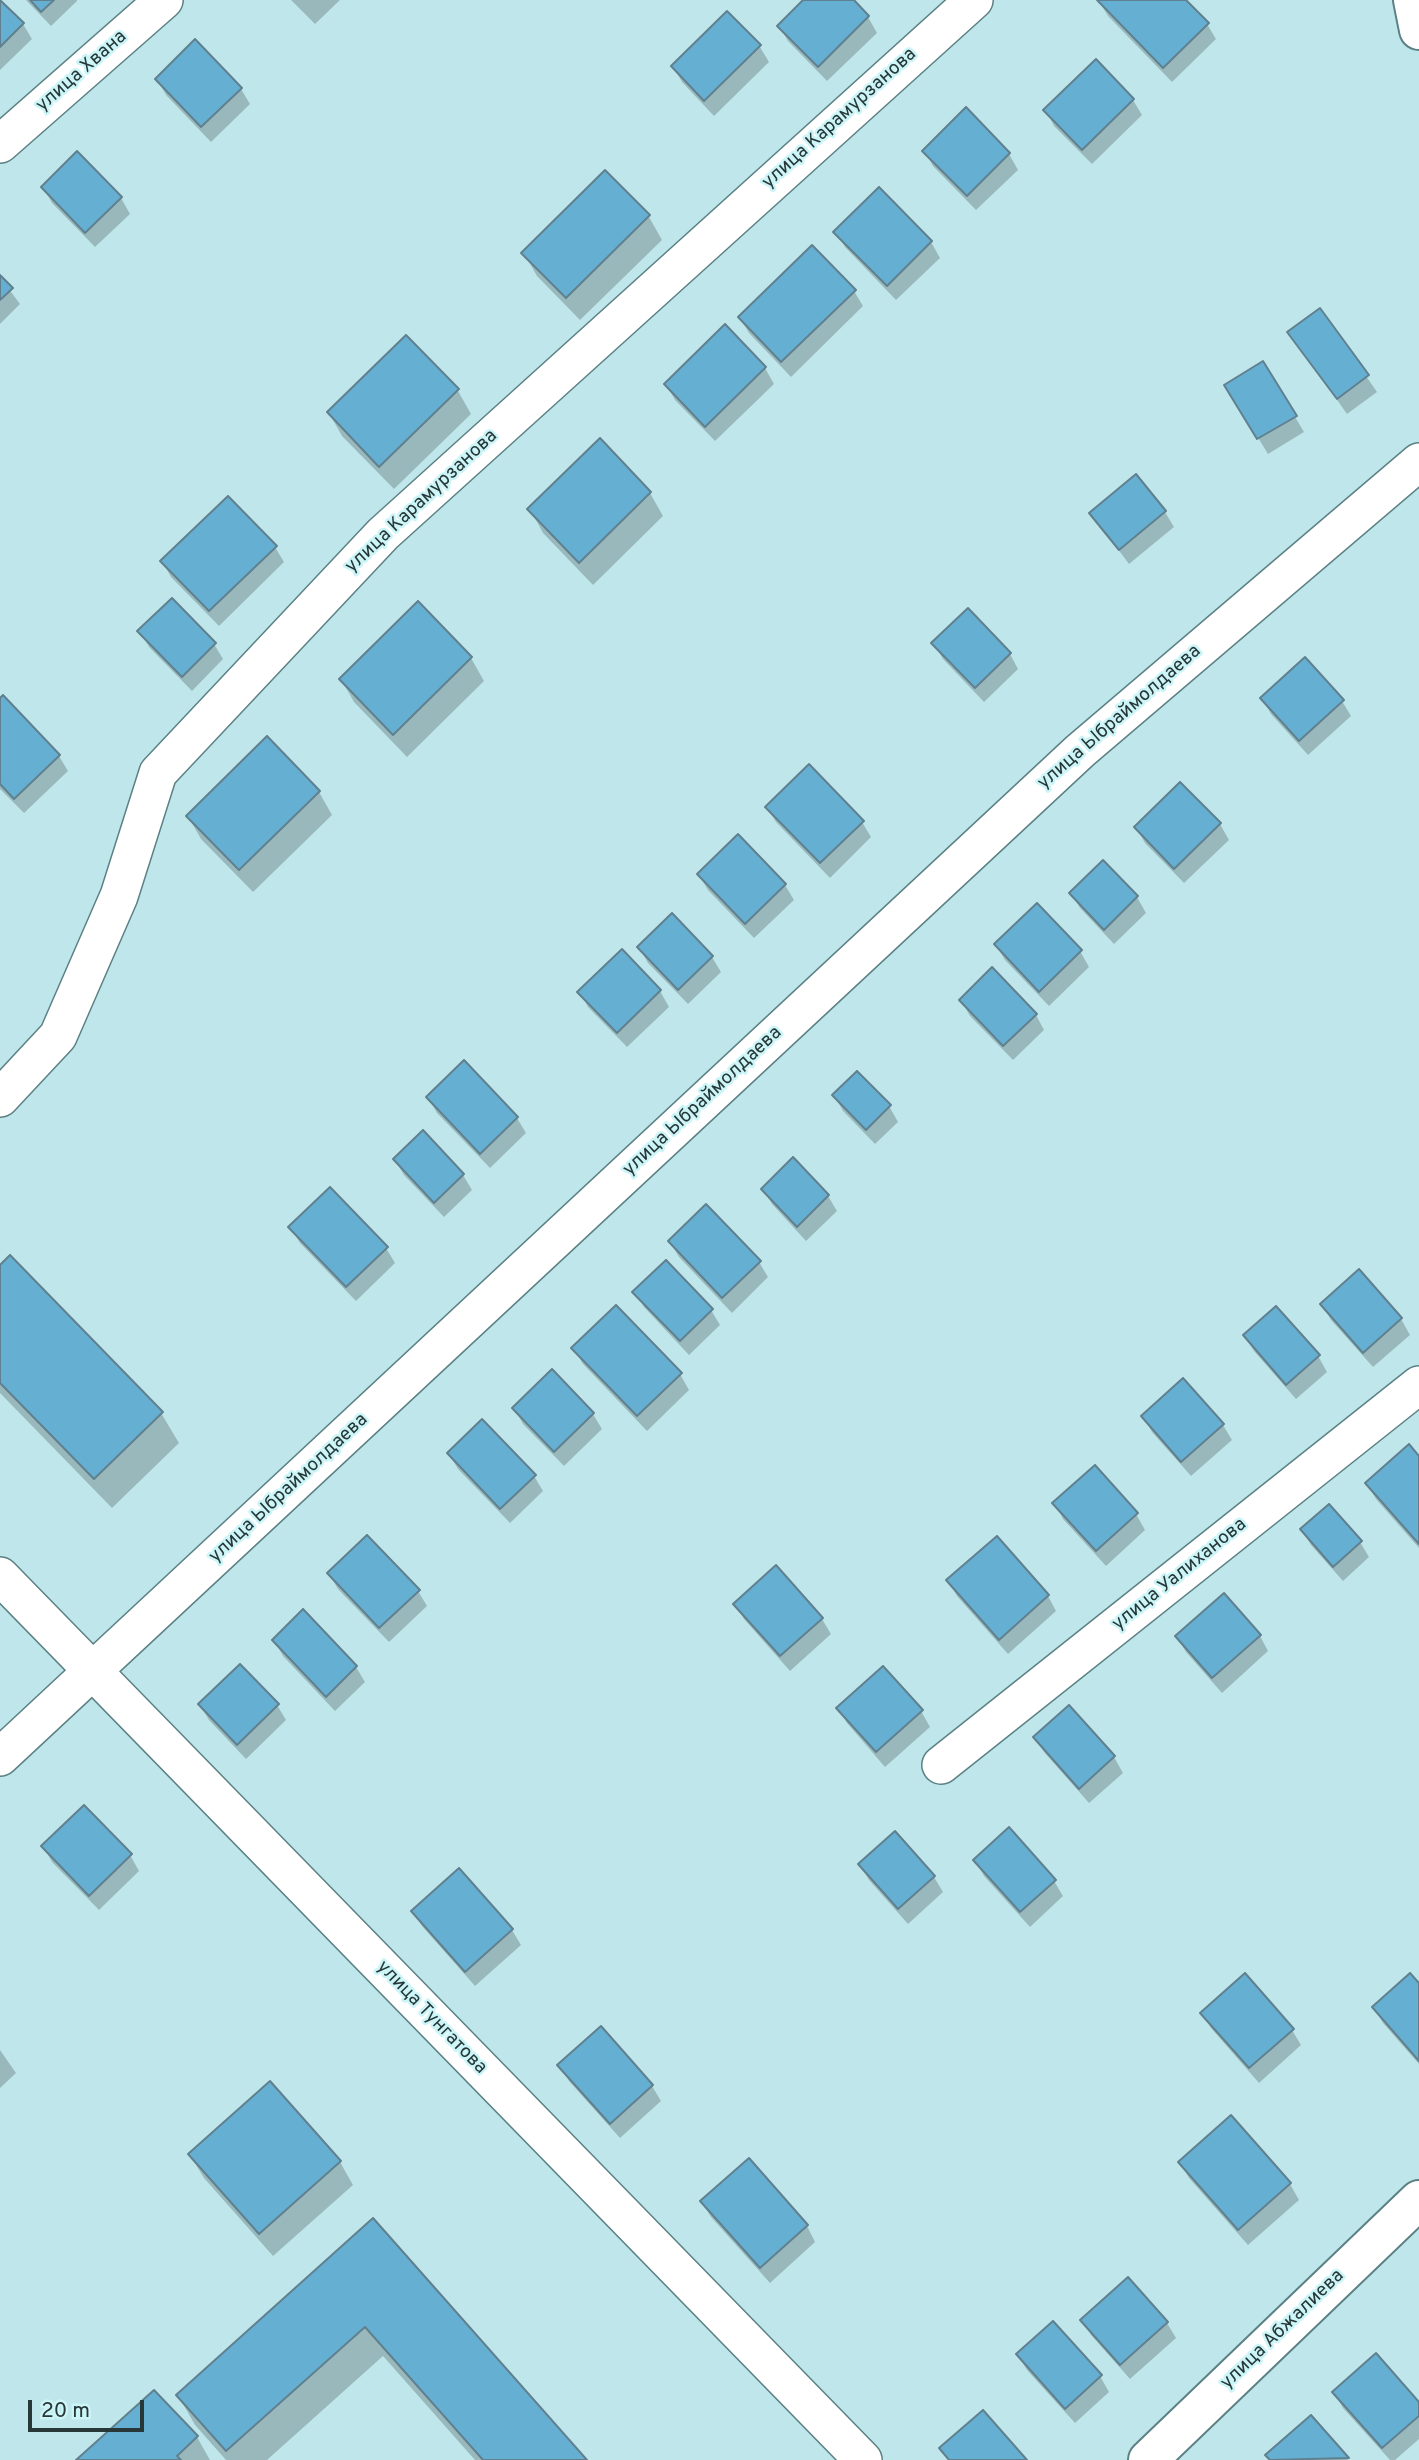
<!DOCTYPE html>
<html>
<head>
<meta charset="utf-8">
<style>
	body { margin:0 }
	#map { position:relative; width:1419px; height:2460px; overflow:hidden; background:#bfe7eb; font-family:Overpass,sans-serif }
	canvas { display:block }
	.scale { position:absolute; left:28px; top:2400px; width:116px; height:32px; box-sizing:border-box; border:4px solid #273738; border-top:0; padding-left:9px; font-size:21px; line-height:24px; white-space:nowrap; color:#273738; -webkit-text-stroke:5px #ccf5f8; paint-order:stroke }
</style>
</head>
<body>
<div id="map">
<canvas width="1419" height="2460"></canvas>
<div class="scale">20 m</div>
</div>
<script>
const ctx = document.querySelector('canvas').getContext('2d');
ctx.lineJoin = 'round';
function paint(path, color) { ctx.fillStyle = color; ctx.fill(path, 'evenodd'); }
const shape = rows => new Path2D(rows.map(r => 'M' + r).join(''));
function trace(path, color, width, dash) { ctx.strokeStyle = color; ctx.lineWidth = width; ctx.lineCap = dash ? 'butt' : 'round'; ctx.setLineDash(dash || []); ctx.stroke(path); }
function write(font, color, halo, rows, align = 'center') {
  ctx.font = font + ' Overpass,sans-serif'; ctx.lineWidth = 5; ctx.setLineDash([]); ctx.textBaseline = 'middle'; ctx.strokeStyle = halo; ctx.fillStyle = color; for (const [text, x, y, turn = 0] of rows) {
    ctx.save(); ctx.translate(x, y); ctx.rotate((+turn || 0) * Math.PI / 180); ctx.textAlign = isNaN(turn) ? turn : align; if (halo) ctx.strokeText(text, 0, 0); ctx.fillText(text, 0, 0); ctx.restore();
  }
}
paint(shape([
	[26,0,77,0,77,1,51,26],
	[291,0,340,0,315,24],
	[806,0,851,0,868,17,877,33,827,81,788,41,779,26],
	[1184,0,1207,24,1216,39,1172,82,1108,16,1099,1],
	[0,1,23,24,32,39,0,70],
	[727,13,760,47,769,62,714,116,682,82,673,66],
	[157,79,241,89,250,104,211,142,166,95],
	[1133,100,1142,115,1092,164,1054,126,1046,110],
	[925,151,1009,154,1018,170,976,210,933,166],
	[77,154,121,198,130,214,95,247,52,203,43,187],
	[605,172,649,217,662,240,580,320,537,276,524,253],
	[879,189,931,242,940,258,896,300,845,247,836,232],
	[0,277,20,304,0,324],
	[854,291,863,306,791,377,749,333,740,318],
	[1320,310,1377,392,1347,414,1289,332],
	[406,338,458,391,471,414,394,489,342,436,329,413],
	[1263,363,1304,432,1268,454,1226,385],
	[765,368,774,384,715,441,675,400,666,384],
	[650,493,663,516,593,585,543,533,530,509],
	[1165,512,1174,527,1129,564,1091,513],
	[275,547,284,562,219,626,171,577,162,561],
	[418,603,471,658,484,681,407,757,354,702,341,679],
	[140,631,214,644,223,659,192,691,149,647],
	[934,644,1010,654,1018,669,984,702,943,659],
	[1262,698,1342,701,1351,716,1308,755,1271,714],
	[0,701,59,756,68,771,24,813,0,789],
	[1180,784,1220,824,1229,840,1184,883,1145,843,1136,827],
	[319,792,332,815,253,892,201,839,188,816],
	[767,807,862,822,871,837,830,878,776,822],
	[738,836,785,885,794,900,754,938,708,890,699,875],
	[1103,862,1137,897,1146,913,1114,944,1080,908,1071,893],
	[996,945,1080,951,1089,967,1049,1006,1005,960],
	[639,947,712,957,721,972,688,1004,648,963],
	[622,952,660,991,669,1007,627,1047,588,1007,580,992],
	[961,1000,1036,1015,1044,1030,1013,1060,970,1016],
	[834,1095,889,1106,898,1122,875,1144,843,1111],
	[428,1097,517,1118,526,1133,490,1168,437,1113],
	[395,1160,463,1175,472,1190,444,1217,404,1175],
	[763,1189,828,1196,837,1211,806,1241,772,1204],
	[291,1228,386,1248,395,1263,356,1301,300,1243],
	[670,1242,759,1262,768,1277,732,1313,679,1257],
	[0,1268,161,1413,179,1443,112,1508,0,1393],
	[1359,1271,1401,1319,1410,1335,1373,1367,1331,1320,1322,1304],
	[635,1292,711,1310,720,1325,689,1355,644,1307],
	[1245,1336,1318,1356,1327,1372,1296,1399,1254,1351],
	[574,1349,680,1374,689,1390,647,1431,583,1364],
	[514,1408,593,1414,602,1429,564,1466,523,1424],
	[1143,1416,1223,1425,1232,1440,1191,1476,1152,1432],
	[449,1454,534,1476,543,1491,510,1523,458,1469],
	[1419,1458,1419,1548,1376,1499,1367,1484],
	[1055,1503,1136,1514,1145,1530,1106,1566,1063,1519],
	[1302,1530,1360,1542,1369,1557,1343,1581,1311,1545],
	[329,1574,418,1591,427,1606,389,1642,338,1589],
	[948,1581,1048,1596,1056,1611,1008,1654,957,1596],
	[735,1604,822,1619,831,1634,790,1671,744,1619],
	[1260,1636,1268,1651,1222,1693,1186,1652,1177,1637],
	[274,1640,356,1667,365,1682,335,1711,283,1656],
	[200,1705,277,1705,286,1720,246,1759,209,1720],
	[1069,1707,1114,1757,1123,1773,1089,1803,1044,1752,1035,1737],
	[838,1708,921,1711,930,1727,885,1767,847,1723],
	[43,1846,130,1855,139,1871,99,1910,52,1862],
	[975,1860,1054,1881,1063,1896,1030,1927,984,1876],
	[860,1864,934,1877,943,1892,908,1924,869,1880],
	[413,1911,512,1930,521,1945,475,1986,422,1926],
	[1419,1985,1419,2064,1383,2023,1374,2008],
	[1202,2013,1292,2030,1301,2045,1259,2083,1211,2028],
	[0,2050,16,2073,0,2088],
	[560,2065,652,2086,661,2101,620,2138,569,2081],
	[1231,2118,1290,2184,1299,2200,1248,2245,1189,2178,1180,2162],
	[190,2155,340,2162,353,2185,273,2256,204,2178],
	[702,2202,807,2226,815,2242,770,2283,711,2217],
	[373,2221,585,2460,475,2460,383,2356,267,2460,226,2460,195,2425,178,2395],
	[1082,2320,1167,2323,1176,2338,1130,2379,1091,2335],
	[1018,2355,1100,2376,1109,2392,1075,2423,1027,2370],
	[154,2392,197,2437,210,2460,79,2460],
	[1334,2392,1419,2404,1419,2439,1395,2460,1390,2460,1343,2408],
	[1311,2417,1348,2460,1270,2460,1268,2456]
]), '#0003');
const building = shape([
	[0,0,24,23,0,47,0,0],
	[30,0,54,0,41,12,30,0],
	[803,0,854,0,869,16,818,67,777,26,803,0],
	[1097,0,1186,0,1209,23,1163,68,1097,0],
	[727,11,761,45,704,101,671,66,727,11],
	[195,39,242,88,201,127,155,79,195,39],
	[1096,59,1134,99,1082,150,1043,110,1096,59],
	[966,107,1010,153,967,196,922,151,966,107],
	[77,151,122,197,85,233,41,187,77,151],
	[605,170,650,215,566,298,521,253,605,170],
	[879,187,932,241,887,286,833,232,879,187],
	[812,245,856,290,781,362,738,317,812,245],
	[0,275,13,288,0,300,0,275],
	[1320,308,1369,375,1337,399,1287,332,1320,308],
	[725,324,766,367,705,427,664,384,725,324],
	[406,335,459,389,379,467,327,412,406,335],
	[1263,361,1297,416,1257,439,1224,385,1263,361],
	[600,438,651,492,579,563,527,509,600,438],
	[1136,474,1166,511,1119,550,1089,513,1136,474],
	[228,496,277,546,209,611,160,561,228,496],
	[172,598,216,643,182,677,137,631,172,598],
	[418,601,472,657,393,735,339,679,418,601],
	[968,608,1011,653,975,688,931,643,968,608],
	[1305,657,1344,700,1299,741,1260,698,1305,657],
	[3,695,60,755,14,799,0,784,0,698,3,695],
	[267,736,320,791,239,870,186,816,267,736],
	[809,764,864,821,820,863,765,807,809,764],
	[1180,782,1221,823,1174,869,1134,827,1180,782],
	[738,834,786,884,745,924,697,874,738,834],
	[1103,860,1138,896,1104,930,1069,893,1103,860],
	[1037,903,1082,950,1039,992,994,944,1037,903],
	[672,913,713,956,678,990,637,947,672,913],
	[622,949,661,990,617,1033,577,992,622,949],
	[992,967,1037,1014,1003,1046,959,1000,992,967],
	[464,1060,518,1117,480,1154,426,1097,464,1060],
	[857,1071,891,1105,866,1130,832,1095,857,1071],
	[423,1130,464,1174,434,1203,393,1159,423,1130],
	[793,1157,829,1195,797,1227,761,1189,793,1157],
	[330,1187,388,1247,346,1287,288,1227,330,1187],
	[706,1204,761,1261,722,1298,668,1241,706,1204],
	[10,1255,163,1412,94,1479,0,1383,0,1265,10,1255],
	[666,1260,713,1309,680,1341,632,1292,666,1260],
	[1359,1269,1402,1318,1363,1353,1320,1304,1359,1269],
	[616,1305,682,1373,637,1416,571,1348,616,1305],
	[1276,1306,1320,1355,1286,1385,1243,1335,1276,1306],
	[552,1369,594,1413,554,1452,512,1408,552,1369],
	[1183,1378,1224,1424,1181,1462,1141,1416,1183,1378],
	[482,1419,536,1475,500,1509,447,1453,482,1419],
	[1409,1444,1419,1456,1419,1544,1365,1483,1409,1444],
	[1095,1465,1138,1513,1096,1551,1052,1503,1095,1465],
	[1329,1504,1362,1541,1333,1567,1300,1529,1329,1504],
	[367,1535,420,1590,379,1628,327,1573,367,1535],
	[997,1536,1049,1595,999,1640,946,1580,997,1536],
	[776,1565,823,1618,780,1656,733,1604,776,1565],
	[1224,1593,1261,1635,1212,1678,1175,1636,1224,1593],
	[303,1609,357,1666,326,1697,272,1640,303,1609],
	[240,1664,279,1704,237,1745,198,1704,240,1664],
	[883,1666,923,1710,876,1752,836,1708,883,1666],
	[1069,1705,1115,1756,1079,1789,1033,1737,1069,1705],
	[84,1805,132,1854,89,1896,41,1846,84,1805],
	[1009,1827,1056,1880,1020,1912,973,1860,1009,1827],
	[895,1831,935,1876,898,1909,858,1864,895,1831],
	[459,1868,513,1929,465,1972,411,1911,459,1868],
	[1245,1973,1294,2029,1249,2068,1200,2013,1245,1973],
	[1410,1973,1419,1983,1419,2061,1372,2007,1410,1973],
	[601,2026,653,2085,610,2124,557,2065,601,2026],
	[270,2081,341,2161,259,2234,188,2154,270,2081],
	[1231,2115,1291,2183,1238,2230,1178,2162,1231,2115],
	[749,2158,808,2225,760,2268,700,2201,749,2158],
	[373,2218,587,2460,483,2460,365,2327,226,2451,176,2395,373,2218],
	[1128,2277,1168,2322,1120,2365,1080,2320,1128,2277],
	[1053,2321,1102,2375,1065,2409,1016,2354,1053,2321],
	[1376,2353,1419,2402,1419,2416,1382,2448,1332,2392,1376,2353],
	[154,2390,198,2436,177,2456,181,2460,76,2460,154,2390],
	[983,2410,1027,2460,949,2460,939,2448,983,2410],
	[1311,2415,1349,2458,1270,2460,1265,2455,1311,2415]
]);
paint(building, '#65b0d2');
trace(building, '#61808f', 2);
const street = shape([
	[0,144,164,0],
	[0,1098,58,1036,119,896,158,773,383,534,974,0],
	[0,1576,863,2460],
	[0,1757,1080,751,1419,462],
	[941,1765,1419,1385]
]);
const secondary = shape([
	[1413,0,1419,30],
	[1148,2460,1419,2200]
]);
trace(street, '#5c8184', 40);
trace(secondary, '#5c8184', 42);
trace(street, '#fff', 37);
trace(secondary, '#fff', 38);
write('19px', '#273738', '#ccf5f8', [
	["улица Хвана",82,72,-41],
	["улица Карамурзанова",840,119,-42],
	["улица Карамурзанова",422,502,-43],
	["улица Ыбраймолдаева",1120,718,-41],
	["улица Ыбраймолдаева",703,1102,-43],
	["улица Ыбраймолдаева",289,1489,-43],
	["улица Уалиханова",1180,1575,-39],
	["улица Тунгатова",431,2018,46],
	["улица Абжалиева",1283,2330,-44]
]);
</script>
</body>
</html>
